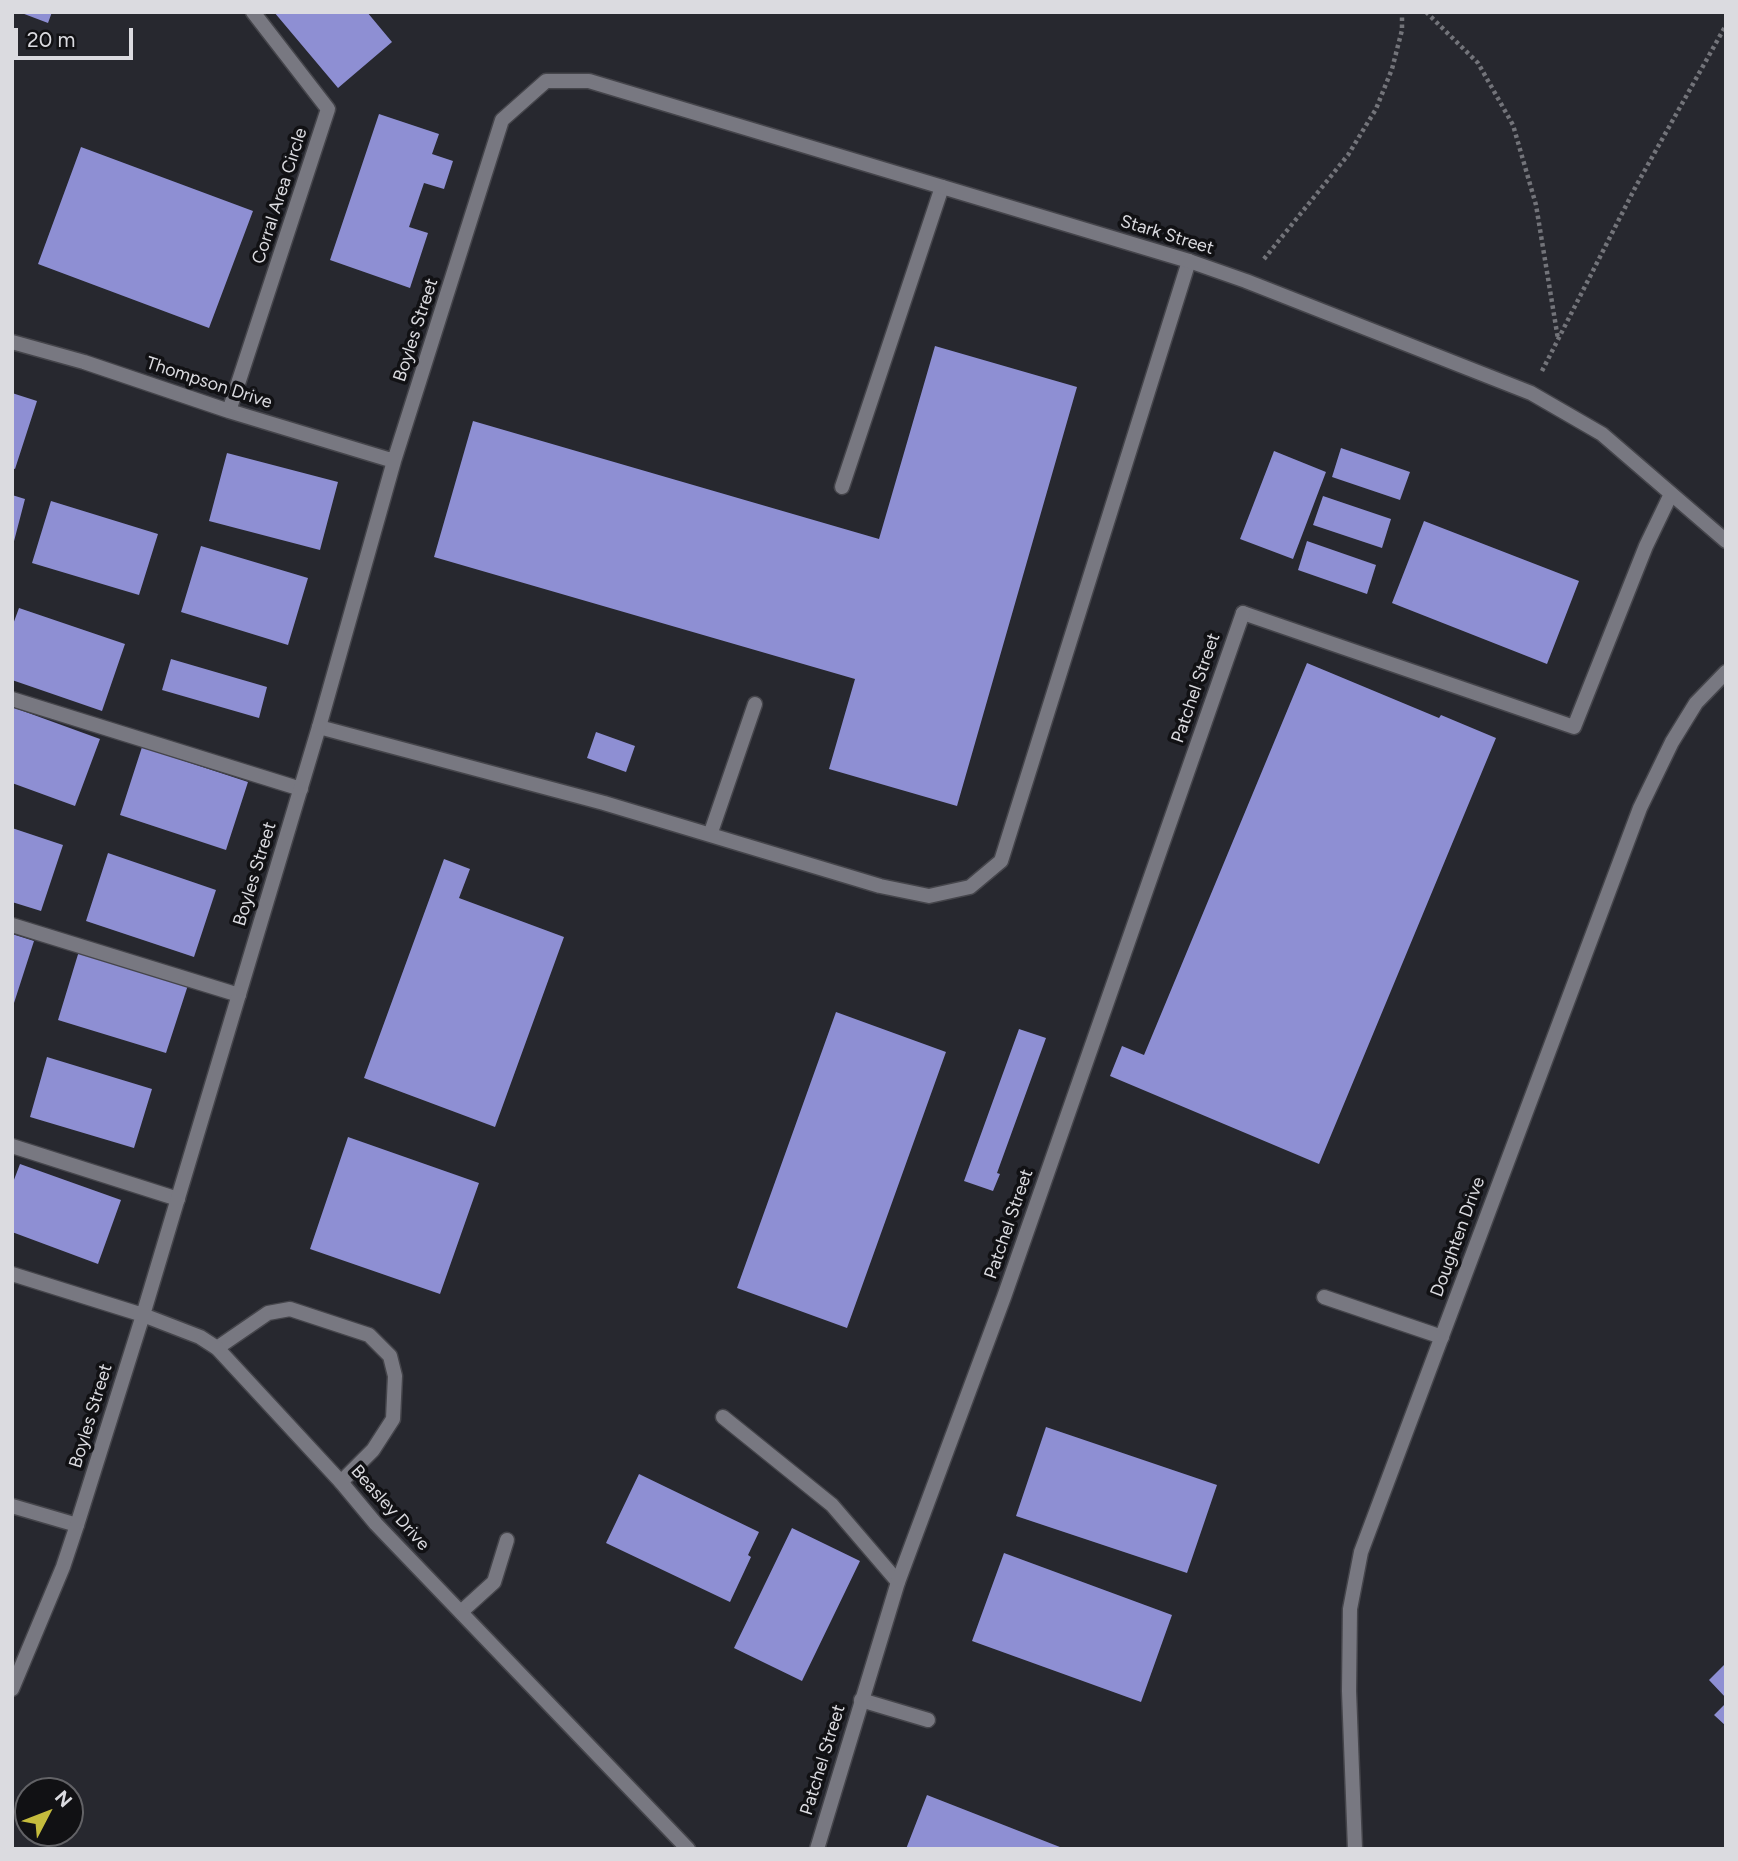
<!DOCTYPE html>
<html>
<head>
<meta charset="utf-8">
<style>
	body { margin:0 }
	#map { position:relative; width:1738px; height:1861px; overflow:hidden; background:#27282f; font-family:Figtree,sans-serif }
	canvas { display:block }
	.frame { position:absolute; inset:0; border:14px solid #dbdbe0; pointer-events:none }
	.north { position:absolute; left:14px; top:1777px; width:70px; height:70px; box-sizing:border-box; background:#111114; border:2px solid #626266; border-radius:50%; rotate:48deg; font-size:19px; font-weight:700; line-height:28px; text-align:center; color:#dbdbe0 }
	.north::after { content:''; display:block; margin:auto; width:24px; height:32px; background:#c5bc3d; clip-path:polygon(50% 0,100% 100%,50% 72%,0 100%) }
	.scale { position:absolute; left:14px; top:28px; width:119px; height:32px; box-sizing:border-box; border:4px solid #dbdbe0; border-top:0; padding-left:9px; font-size:21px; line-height:24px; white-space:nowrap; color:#dbdbe0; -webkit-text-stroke:5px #111114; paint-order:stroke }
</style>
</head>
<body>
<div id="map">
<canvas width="1738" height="1861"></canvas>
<div class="frame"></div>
<div class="north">N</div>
<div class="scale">20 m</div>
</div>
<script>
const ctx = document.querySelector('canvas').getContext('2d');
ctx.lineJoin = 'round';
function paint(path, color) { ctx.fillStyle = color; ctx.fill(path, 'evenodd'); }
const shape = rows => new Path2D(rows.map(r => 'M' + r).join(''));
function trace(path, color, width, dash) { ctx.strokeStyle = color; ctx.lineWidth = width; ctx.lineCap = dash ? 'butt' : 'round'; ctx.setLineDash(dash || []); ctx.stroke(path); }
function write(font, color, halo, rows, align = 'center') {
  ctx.font = font + ' Figtree,sans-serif'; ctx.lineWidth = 7; ctx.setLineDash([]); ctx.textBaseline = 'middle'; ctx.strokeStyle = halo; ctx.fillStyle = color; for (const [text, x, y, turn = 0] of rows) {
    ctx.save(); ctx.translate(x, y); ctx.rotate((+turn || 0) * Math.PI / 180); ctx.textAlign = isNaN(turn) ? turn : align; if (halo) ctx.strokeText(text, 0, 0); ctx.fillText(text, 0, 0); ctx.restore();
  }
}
paint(shape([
	[19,12,52,12,48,23],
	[274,12,367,12,392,42,338,88],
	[379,114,439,134,432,154,453,161,444,189,424,183,409,227,428,233,410,288,330,260],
	[81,147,253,211,209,328,38,264],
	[935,346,1077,387,957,806,829,769,855,679,434,557,473,421,879,539],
	[12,393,37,401,15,469,12,468],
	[1341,448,1410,472,1400,500,1332,477],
	[1274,451,1326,472,1293,559,1240,539],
	[227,453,338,482,320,550,209,521],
	[12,495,25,499,13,545,12,544],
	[1323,496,1391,519,1382,548,1313,525],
	[51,501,158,534,139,595,32,563],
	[1424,521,1579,581,1547,664,1392,603],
	[1307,541,1376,565,1367,594,1298,570],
	[201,546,308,578,288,645,181,612],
	[19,608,125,644,102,711,12,680,12,627],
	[171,659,267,687,259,718,162,690],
	[1307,663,1439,718,1441,715,1496,738,1319,1164,1110,1076,1122,1046,1144,1055],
	[12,707,100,739,75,806,12,783],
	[596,732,635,746,626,772,587,758],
	[142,747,248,782,226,850,120,815],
	[12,828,63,845,41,911,12,902],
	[108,853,216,890,194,957,86,921],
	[444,859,470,869,459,898,564,937,495,1127,364,1078],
	[12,934,34,941,14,1003,12,1002],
	[79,951,188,985,166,1053,58,1020],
	[836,1012,946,1052,847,1328,737,1288],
	[1019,1029,1046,1038,997,1173,1000,1174,993,1191,964,1181],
	[47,1057,152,1089,134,1148,30,1117],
	[348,1137,479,1183,440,1294,310,1249],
	[20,1164,121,1200,98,1264,12,1232,12,1185],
	[1046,1427,1217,1485,1187,1573,1016,1516],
	[639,1474,759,1532,748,1555,751,1557,730,1602,606,1543],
	[792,1528,860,1561,802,1681,734,1648],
	[1004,1553,1172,1615,1141,1702,972,1641],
	[1726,1663,1726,1698,1709,1680],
	[1726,1703,1726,1726,1714,1715],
	[927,1795,1065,1849,906,1849]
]), '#8e8fd3');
const service = shape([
	[842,487,942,187],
	[1243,613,1574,727,1646,546,1671,494],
	[12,699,301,789],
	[319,727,604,803,880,886,929,896,970,887,1001,861,1189,261],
	[710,835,755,704],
	[12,925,239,995],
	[12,1146,178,1199],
	[1324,1297,1442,1337],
	[217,1348,268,1313,290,1309,369,1335,390,1356,395,1376,393,1419,373,1450,341,1482],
	[723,1417,832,1505,898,1582],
	[12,1506,77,1525],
	[461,1612,494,1582,507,1540],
	[861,1700,928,1720]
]);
const minor = shape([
	[12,342,84,362,229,411,394,461],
	[229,411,328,109,253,12],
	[12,1274,143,1315,200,1337,217,1348,341,1482,376,1524,688,1849],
	[12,1689,63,1567,77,1525,143,1315,319,727,394,461,502,120,546,81,589,81,1189,261,1246,281,1531,393,1602,434,1726,541],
	[817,1849,898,1582,1004,1297,1243,613],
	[1355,1849,1349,1691,1350,1609,1361,1552,1640,808,1672,742,1696,703,1726,672]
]);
trace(service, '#45454b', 17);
trace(minor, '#45454b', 17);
trace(shape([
	[1426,12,1478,63,1513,125,1536,205,1558,339],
	[1264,259,1348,155,1376,109,1392,69,1402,30,1402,12],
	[1542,371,1636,186,1726,25]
]), '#73747a', 4.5, [3.5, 3.5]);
trace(service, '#787881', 14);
trace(minor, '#787881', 14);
write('18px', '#dbdbe0', '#111114', [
	["Corral Area Circle",280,196,-72],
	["Stark Street",1167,235,17],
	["Boyles Street",416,330,-72],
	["Thompson Drive",209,383,18],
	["Patchel Street",1196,688,-71],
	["Boyles Street",255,874,-73],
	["Patchel Street",1009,1224,-71],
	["Doughten Drive",1458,1237,-70],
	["Boyles Street",91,1416,-73],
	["Beasley Drive",390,1508,48],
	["Patchel Street",823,1760,-73]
]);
</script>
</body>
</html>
